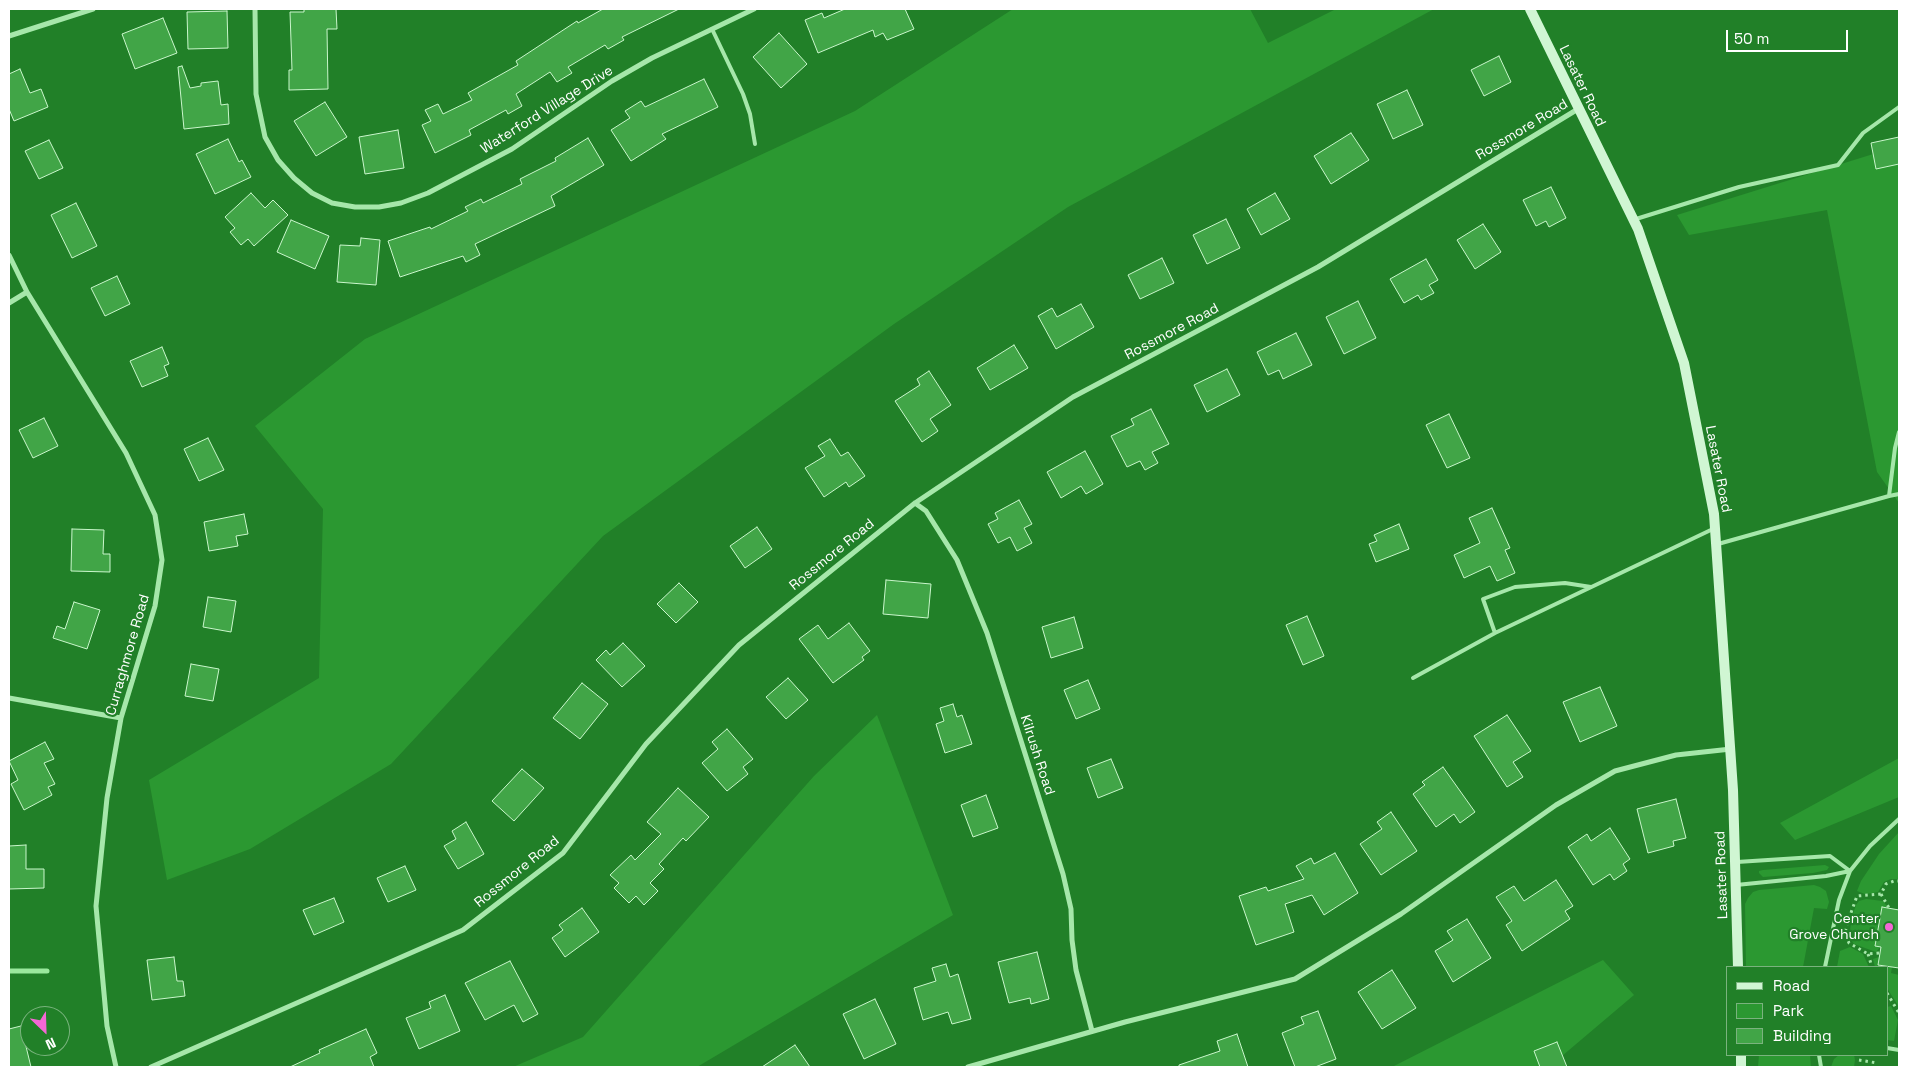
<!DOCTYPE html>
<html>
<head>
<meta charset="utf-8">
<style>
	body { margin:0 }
	#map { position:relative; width:1908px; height:1076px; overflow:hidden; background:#218028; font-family:"Space Grotesk",sans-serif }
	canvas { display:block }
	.frame { position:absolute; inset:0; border:10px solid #fff; pointer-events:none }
	.legend { position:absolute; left:1726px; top:966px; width:162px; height:90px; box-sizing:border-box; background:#218028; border:1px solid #7ab37e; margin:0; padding:6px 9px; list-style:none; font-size:15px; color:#fff }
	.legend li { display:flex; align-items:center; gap:10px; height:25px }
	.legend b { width:25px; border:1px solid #7ab37e }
	.north { position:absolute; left:20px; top:1006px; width:50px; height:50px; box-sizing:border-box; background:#218028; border:1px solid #7ab37e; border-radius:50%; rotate:156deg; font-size:14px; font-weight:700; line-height:20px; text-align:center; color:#fff }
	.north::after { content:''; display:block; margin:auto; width:18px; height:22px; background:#f467d5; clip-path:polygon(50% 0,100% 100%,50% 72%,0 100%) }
	.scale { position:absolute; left:1726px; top:30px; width:122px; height:22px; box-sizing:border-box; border:2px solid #fff; border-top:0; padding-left:6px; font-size:15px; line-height:18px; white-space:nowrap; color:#fff; -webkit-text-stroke:4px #218028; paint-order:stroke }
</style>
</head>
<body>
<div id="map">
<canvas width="1908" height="1076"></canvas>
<div class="frame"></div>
<ul class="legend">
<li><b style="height:6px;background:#d0f6d3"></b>Road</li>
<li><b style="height:14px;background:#2b9831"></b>Park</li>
<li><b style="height:14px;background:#41a547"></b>Building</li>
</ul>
<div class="north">N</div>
<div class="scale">50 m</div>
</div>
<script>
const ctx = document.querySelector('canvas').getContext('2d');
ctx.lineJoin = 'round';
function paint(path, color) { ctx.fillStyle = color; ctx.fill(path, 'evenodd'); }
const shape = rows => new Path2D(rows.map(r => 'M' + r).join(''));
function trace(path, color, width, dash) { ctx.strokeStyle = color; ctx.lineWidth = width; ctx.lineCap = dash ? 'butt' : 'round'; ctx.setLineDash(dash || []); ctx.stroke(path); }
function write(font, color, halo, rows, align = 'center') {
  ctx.font = font + ' "Space Grotesk",sans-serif'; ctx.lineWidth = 4.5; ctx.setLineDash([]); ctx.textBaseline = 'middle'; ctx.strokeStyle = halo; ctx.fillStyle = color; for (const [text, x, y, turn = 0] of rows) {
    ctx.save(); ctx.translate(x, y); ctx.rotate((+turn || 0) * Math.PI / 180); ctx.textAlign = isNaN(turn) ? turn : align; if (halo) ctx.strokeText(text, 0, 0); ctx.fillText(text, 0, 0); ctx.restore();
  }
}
paint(shape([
	[1013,9,1250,9,1268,43,1336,9,1434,9,1068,207,894,324,603,536,391,764,250,849,167,880,149,780,319,678,323,509,255,426,365,339,855,111],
	[1899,146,1899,503,1877,472,1827,210,1689,235,1677,215],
	[877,715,953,915,697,1067,513,1067,583,1037,814,776],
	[1899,758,1899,797,1795,840,1780,823],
	[1899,832,1899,879,1891,879,1884,882,1878,892,1873,893,1865,894,1857,891,1861,881,1879,854],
	[1825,865,1829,867,1827,870,1813,873,1763,877,1759,873,1759,871,1763,870],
	[1814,885,1820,887,1826,891,1829,902,1827,909,1814,908,1803,967,1746,967,1745,904,1748,898,1753,892,1759,890],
	[1866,899,1883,901,1886,905,1886,908,1882,908,1875,946,1880,947,1876,952,1854,944,1849,937,1852,917,1856,905,1859,901],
	[1850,947,1863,954,1869,967,1837,967,1840,951],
	[1879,957,1878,965,1892,967,1891,973,1899,975,1899,1007,1887,988,1887,967,1875,967,1873,959],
	[1603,960,1634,995,1549,1067,1392,1067],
	[1891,1006,1898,1020,1894,1041,1887,1040,1887,1007],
	[1759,1055,1810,1055,1811,1067,1758,1067],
	[1839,1055,1854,1055,1855,1060,1854,1067,1831,1067,1834,1059]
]), '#2b9831');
trace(shape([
	[9,971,47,971]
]), '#9ae99d', 5);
const building = shape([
	[304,9,336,9,337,29,327,29,328,89,289,90,289,70,292,70,290,12,304,12,304,9],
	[603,9,679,9,622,37,624,40,608,49,605,45,568,67,572,73,557,82,550,72,516,94,522,106,508,114,506,110,469,130,471,135,435,153,422,125,431,121,425,110,438,104,443,114,472,100,468,93,518,65,516,61,577,21,578,23,603,9],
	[845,9,905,9,914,29,887,40,883,33,875,37,873,30,818,53,805,20,822,13,824,18,845,9],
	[227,11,228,48,188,49,187,12,227,11],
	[163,18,177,53,135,69,122,34,163,18],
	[779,33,807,64,781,88,753,57,779,33],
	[1499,56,1511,82,1484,96,1471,70,1499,56],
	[182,66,190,88,201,86,201,83,218,81,221,105,228,104,229,124,184,129,178,67,182,66],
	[20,69,30,93,41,89,48,107,14,121,9,109,9,74,20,69],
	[704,79,718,107,662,134,666,139,631,161,611,130,630,118,625,111,641,101,645,107,704,79],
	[1407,90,1423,125,1393,139,1377,104,1407,90],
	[325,102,347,137,316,156,294,121,325,102],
	[398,130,404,168,365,174,359,137,398,130],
	[1351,133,1369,160,1331,184,1314,156,1351,133],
	[1899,137,1899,164,1876,169,1871,143,1899,137],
	[588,138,604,165,551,196,555,206,475,244,480,255,466,262,463,256,400,277,388,241,430,227,431,229,468,211,465,207,481,199,483,203,522,184,520,179,556,161,555,158,588,138],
	[228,139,239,162,242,160,251,177,215,194,196,154,228,139],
	[49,140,63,168,39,179,25,151,49,140],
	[1551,187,1566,218,1549,227,1546,221,1536,226,1523,200,1551,187],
	[251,193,265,208,273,200,288,215,254,246,248,239,241,245,230,232,235,228,225,217,251,193],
	[1275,193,1290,219,1261,235,1247,209,1275,193],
	[76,203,97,246,72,258,51,215,76,203],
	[1226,219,1240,248,1207,264,1193,235,1226,219],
	[291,220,329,236,315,269,277,252,291,220],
	[1483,224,1501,252,1475,269,1457,240,1483,224],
	[361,238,380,240,376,285,337,282,340,245,360,246,361,238],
	[1162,258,1174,283,1140,299,1128,275,1162,258],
	[1426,259,1438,280,1429,285,1434,293,1421,300,1418,295,1404,303,1390,279,1426,259],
	[117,276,130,304,105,316,91,288,117,276],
	[1358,301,1376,338,1344,354,1326,317,1358,301],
	[1081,304,1094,327,1056,349,1038,316,1052,308,1057,317,1081,304],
	[1296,333,1312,365,1283,379,1279,370,1268,375,1257,352,1296,333],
	[1014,345,1028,368,990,390,977,368,1014,345],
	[162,347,169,364,164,366,168,376,142,387,130,361,162,347],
	[1227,369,1240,395,1207,412,1194,385,1227,369],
	[929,371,951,405,930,419,938,431,922,442,895,401,920,385,917,379,929,371],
	[1151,409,1169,444,1152,452,1158,463,1145,470,1140,461,1127,467,1111,436,1134,425,1131,419,1151,409],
	[1449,414,1470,458,1447,468,1426,425,1449,414],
	[44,418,58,446,33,458,19,430,44,418],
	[208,438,224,470,199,481,184,449,208,438],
	[830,439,841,456,848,452,865,476,849,487,846,482,824,497,805,468,825,456,818,446,830,439],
	[1085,451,1103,484,1086,494,1081,486,1061,498,1047,472,1085,451],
	[1019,500,1032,524,1024,528,1032,543,1017,551,1010,537,998,543,988,524,998,519,995,513,1019,500],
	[1492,508,1510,548,1505,550,1515,573,1497,581,1490,566,1464,578,1454,555,1480,543,1469,518,1492,508],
	[244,514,248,534,236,536,238,546,209,551,204,522,244,514],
	[1399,524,1409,549,1376,562,1369,544,1377,541,1374,535,1399,524],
	[757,527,772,549,745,568,730,546,757,527],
	[72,529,104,530,103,554,110,554,110,572,71,571,72,529],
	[886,580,931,584,928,618,883,614,886,580],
	[679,583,698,602,676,623,657,604,679,583],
	[208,597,236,601,231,632,203,627,208,597],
	[74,602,100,610,87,649,53,638,57,626,65,629,74,602],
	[1307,616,1324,656,1303,665,1286,625,1307,616],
	[1074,617,1083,648,1051,658,1042,627,1074,617],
	[849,623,870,651,862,657,864,660,833,683,799,639,818,625,828,639,849,623],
	[623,643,645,666,622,687,596,660,606,650,610,655,623,643],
	[191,664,219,669,213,701,185,696,191,664],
	[788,678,808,700,786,719,766,697,788,678],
	[1088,680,1100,709,1076,719,1064,690,1088,680],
	[582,683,608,704,580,739,553,718,582,683],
	[1600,687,1617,726,1580,742,1563,702,1600,687],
	[953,704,957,717,962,715,972,744,945,753,936,724,944,721,940,708,953,704],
	[1507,715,1531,751,1513,762,1523,777,1507,787,1474,736,1507,715],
	[727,729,753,759,743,767,748,774,727,791,702,763,718,749,712,742,727,729],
	[45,742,54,759,44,763,55,784,48,787,52,795,24,810,11,784,18,780,9,761,45,742],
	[1111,759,1123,788,1098,798,1087,768,1111,759],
	[1443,767,1475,812,1460,823,1454,814,1436,827,1413,794,1425,785,1422,782,1443,767],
	[522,769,544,788,514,821,492,801,522,769],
	[678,788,709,817,686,841,683,838,659,864,664,869,650,883,658,891,644,905,636,896,629,903,614,888,619,883,610,875,631,855,635,860,661,834,647,822,678,788],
	[986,795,998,828,973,837,961,805,986,795],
	[1676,799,1686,838,1673,841,1674,846,1648,853,1637,809,1676,799],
	[1391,812,1417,851,1381,875,1360,844,1382,829,1377,822,1391,812],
	[466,822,484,854,458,869,444,846,456,839,452,831,466,822],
	[1610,828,1630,859,1623,864,1627,871,1614,880,1610,874,1593,885,1568,847,1587,834,1591,841,1610,828],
	[26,845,26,869,44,869,44,888,9,889,9,846,26,845],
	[1335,853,1358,893,1324,915,1312,895,1285,904,1294,932,1256,945,1239,896,1266,887,1268,891,1304,879,1296,866,1311,858,1314,864,1335,853],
	[405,866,416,890,388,902,377,878,405,866],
	[1556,880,1573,906,1565,911,1570,919,1522,951,1506,925,1512,921,1496,897,1514,886,1524,901,1556,880],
	[334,898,344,922,314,935,303,910,334,898],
	[1882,907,1899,910,1899,968,1878,965,1881,947,1875,946,1882,907],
	[582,908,599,932,565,957,552,938,563,930,559,925,582,908],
	[1467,919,1491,958,1453,982,1435,951,1453,940,1447,931,1467,919],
	[1037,952,1049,999,1031,1004,1030,998,1009,1003,998,962,1037,952],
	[174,957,177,981,183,981,185,996,152,1000,147,960,174,957],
	[510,961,538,1014,523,1022,514,1005,485,1020,465,983,510,961],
	[946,964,950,977,958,974,971,1019,952,1024,948,1012,923,1020,914,988,936,981,932,968,946,964],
	[1392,970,1416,1008,1382,1029,1358,992,1392,970],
	[445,995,460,1031,419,1049,406,1018,431,1008,429,1002,445,995],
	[875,999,896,1044,864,1059,843,1014,875,999],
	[1318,1011,1336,1059,1315,1067,1295,1067,1282,1033,1304,1024,1301,1017,1318,1011],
	[21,1026,31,1067,9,1067,9,1029,21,1026],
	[366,1029,377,1053,370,1057,374,1067,290,1067,320,1053,319,1050,366,1029],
	[1237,1034,1248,1067,1179,1067,1179,1065,1220,1051,1217,1041,1237,1034],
	[1557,1042,1567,1067,1540,1067,1534,1051,1557,1042],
	[795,1045,810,1067,762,1067,795,1045]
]);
paint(building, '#41a547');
trace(building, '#caf6cc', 1);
trace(shape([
	[1881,894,1889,908],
	[1879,953,1868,954,1849,943,1845,933,1847,924,1857,896,1881,894,1886,884,1894,881,1899,881],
	[1868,954,1872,967],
	[1887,993,1899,1013],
	[1859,1060,1877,1063]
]), '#a6e7aa', 3, [2.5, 4]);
trace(shape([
	[712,29,743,94,750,114,755,144],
	[1636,219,1739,187,1838,165,1863,133,1899,107],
	[1889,496,1899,494],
	[1718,544,1889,496,1895,448,1899,432],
	[1495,633,1483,599,1515,587,1565,583,1591,587],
	[1413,678,1495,633,1715,528],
	[1736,885,1826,876,1850,871,1830,856,1737,862],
	[1825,967,1839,900,1850,871,1870,846,1899,819],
	[1887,1048,1899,1050],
	[1819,1055,1821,1067]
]), '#a6e7aa', 4);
trace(shape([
	[255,9,256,94,265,137,278,160,294,178,312,193,332,203,355,207,379,207,401,203,428,193,512,149,612,81,652,58,754,9],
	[9,36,93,9],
	[9,255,27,292,126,453,155,515,162,560,155,606,121,718,107,798,96,906,107,1026,116,1067],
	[9,303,27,292],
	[915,503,926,511,957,560,987,633,1063,874,1071,909,1072,940,1076,970,1092,1031],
	[9,698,121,718],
	[151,1067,463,930,563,853,646,744,739,645,915,503,1073,397,1318,267,1578,109],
	[968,1067,1125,1022,1295,979,1401,914,1556,805,1615,771,1676,755,1731,749]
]), '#a6e7aa', 5);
trace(shape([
	[1530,9,1638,229,1684,363,1714,514,1733,790,1738,967],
	[1741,1055,1741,1067]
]), '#d0f6d3', 10);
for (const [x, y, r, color] of [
	[1889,927,5,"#f467d5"]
]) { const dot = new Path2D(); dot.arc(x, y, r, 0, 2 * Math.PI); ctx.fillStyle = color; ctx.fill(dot); trace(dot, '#218028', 2); }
write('14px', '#fff', '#218028', [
	["Lasater Road",1582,86,64],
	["Waterford Village Drive",547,110,-32],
	["Rossmore Road",1522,130,-31],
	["Rossmore Road",1172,332,-28],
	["Lasater Road",1718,469,79],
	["Rossmore Road",832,555,-39],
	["Curraghmore Road",128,655,-74],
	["Kilrush Road",1037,755,72],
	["Rossmore Road",517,872,-39],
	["Lasater Road",1722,875,-92]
]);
write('14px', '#fff', '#218028', [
	["Center",1879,919],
	["Grove Church",1879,935]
], 'right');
</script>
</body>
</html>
